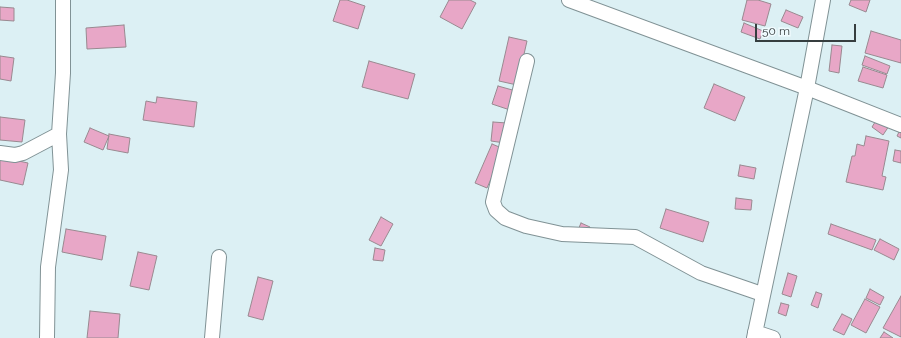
<!DOCTYPE html>
<html>
<head>
<meta charset="utf-8">
<style>
	body { margin:0 }
	#map { position:relative; width:901px; height:338px; overflow:hidden; background:#dcf0f4; font-family:Raleway,sans-serif }
	canvas { display:block }
	.scale { position:absolute; left:755px; top:24px; width:101px; height:18px; box-sizing:border-box; border:2px solid #363e3f; border-top:0; padding-left:5px; font-size:12px; line-height:14px; white-space:nowrap; color:#363e3f; -webkit-text-stroke:3px #f0fbfe; paint-order:stroke }
</style>
</head>
<body>
<div id="map">
<canvas width="901" height="338"></canvas>
<div class="scale">50 m</div>
</div>
<script>
const ctx = document.querySelector('canvas').getContext('2d');
ctx.lineJoin = 'round';
function paint(path, color) { ctx.fillStyle = color; ctx.fill(path, 'evenodd'); }
const shape = rows => new Path2D(rows.map(r => 'M' + r).join(''));
function trace(path, color, width, dash) { ctx.strokeStyle = color; ctx.lineWidth = width; ctx.lineCap = dash ? 'butt' : 'round'; ctx.setLineDash(dash || []); ctx.stroke(path); }
const building = shape([
	[340,0,347,0,365,6,358,29,333,21,340,0],
	[449,0,470,0,476,3,462,29,440,17,449,0],
	[747,0,758,0,771,4,765,26,742,20,747,0],
	[851,0,870,0,866,12,849,5,851,0],
	[0,7,14,8,14,21,0,20,0,7],
	[786,10,803,17,798,28,781,21,786,10],
	[744,23,763,31,760,39,741,32,744,23],
	[124,25,126,47,87,49,86,28,124,25],
	[871,31,901,40,901,63,865,53,871,31],
	[509,37,527,41,517,85,499,81,509,37],
	[832,45,842,46,839,73,829,71,832,45],
	[0,56,14,58,11,81,0,79,0,56],
	[865,56,890,66,887,74,862,65,865,56],
	[369,61,415,74,408,99,362,87,369,61],
	[863,67,887,75,883,88,858,81,863,67],
	[714,84,745,97,735,121,704,108,714,84],
	[498,86,516,91,510,110,492,104,498,86],
	[157,97,197,102,194,127,143,120,146,101,156,103,157,97],
	[0,117,25,120,22,142,0,140,0,117],
	[877,119,889,126,883,135,872,127,877,119],
	[493,122,507,123,505,143,491,141,493,122],
	[90,128,109,136,103,150,84,142,90,128],
	[900,130,901,131,901,138,897,136,900,130],
	[109,134,130,138,128,153,107,149,109,134],
	[866,136,889,141,882,176,886,177,883,190,846,182,852,156,855,156,857,144,864,146,866,136],
	[492,144,504,149,487,188,475,183,492,144],
	[895,150,901,151,901,163,893,161,895,150],
	[0,157,28,163,23,185,0,180,0,157],
	[740,165,756,168,754,179,738,176,740,165],
	[736,198,752,200,751,210,735,209,736,198],
	[666,209,709,222,703,242,660,228,666,209],
	[381,217,393,224,381,246,369,240,381,217],
	[581,223,590,227,587,234,578,230,581,223],
	[831,224,876,240,872,250,828,234,831,224],
	[66,229,106,236,102,260,62,252,66,229],
	[880,239,899,249,894,260,874,250,880,239],
	[375,248,385,250,383,261,373,260,375,248],
	[138,252,157,256,149,290,130,286,138,252],
	[788,273,797,276,791,297,782,294,788,273],
	[258,277,273,281,263,320,248,316,258,277],
	[870,289,884,297,880,305,866,298,870,289],
	[816,292,822,294,818,308,811,305,816,292],
	[901,296,901,337,883,328,901,296],
	[865,299,880,307,866,333,851,325,865,299],
	[781,303,789,305,786,316,778,313,781,303],
	[90,311,120,314,118,338,87,338,90,311],
	[842,314,852,319,844,335,833,330,842,314],
	[884,332,893,338,880,338,884,332]
]);
paint(building, '#e8a7c7');
trace(building, '#998990', 1);
const street = shape([
	[569,0,807,88,901,125],
	[527,61,493,202,496,210,505,218,526,226,562,234,635,237,701,273,762,294],
	[0,153,15,155,23,153,59,134],
	[755,332,773,338],
	[47,338,48,267,61,170,59,134,63,73,63,0],
	[212,338,219,257],
	[754,338,807,88,823,0]
]);
trace(street, '#809295', 16);
trace(street, '#fff', 14);
</script>
</body>
</html>
